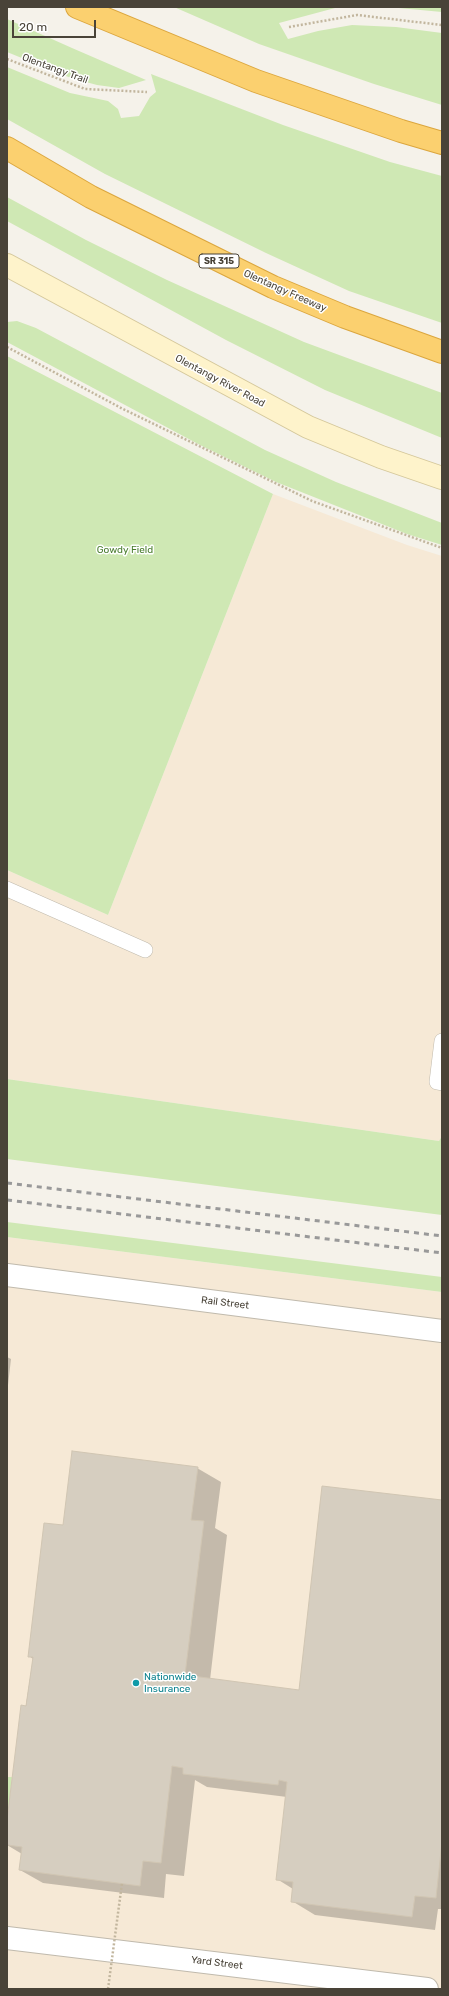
<!DOCTYPE html>
<html>
<head>
<meta charset="utf-8">
<style>
	body { margin:0 }
	#map { position:relative; width:449px; height:1996px; overflow:hidden; background:#f5f2ea; font-family:Rubik,sans-serif }
	canvas { display:block }
	.frame { position:absolute; inset:0; border:8px solid #494338; pointer-events:none }
	.scale { position:absolute; left:12px; top:20px; width:84px; height:18px; box-sizing:border-box; border:2px solid #494338; border-top:0; padding-left:5px; font-size:12px; line-height:14px; white-space:nowrap; color:#494338; -webkit-text-stroke:3px #fff; paint-order:stroke }
</style>
</head>
<body>
<div id="map">
<canvas width="449" height="1996"></canvas>
<div class="frame"></div>
<div class="scale">20 m</div>
</div>
<script>
const ctx = document.querySelector('canvas').getContext('2d');
ctx.lineJoin = 'round';
function paint(path, color) { ctx.fillStyle = color; ctx.fill(path, 'evenodd'); }
const shape = rows => new Path2D(rows.map(r => 'M' + r).join(''));
function trace(path, color, width, dash) { ctx.strokeStyle = color; ctx.lineWidth = width; ctx.lineCap = dash ? 'butt' : 'round'; ctx.setLineDash(dash || []); ctx.stroke(path); }
function write(font, color, halo, rows, align = 'center') {
  ctx.font = font + ' Rubik,sans-serif'; ctx.lineWidth = 3; ctx.setLineDash([]); ctx.textBaseline = 'middle'; ctx.strokeStyle = halo; ctx.fillStyle = color; for (const [text, x, y, turn = 0] of rows) {
    ctx.save(); ctx.translate(x, y); ctx.rotate((+turn || 0) * Math.PI / 180); ctx.textAlign = isNaN(turn) ? turn : align; if (halo) ctx.strokeText(text, 0, 0); ctx.fillText(text, 0, 0); ctx.restore();
  }
}
paint(shape([
	[273,494,407,545,442,556,442,1136,439,1141,7,1079,7,870,108,915],
	[7,1237,442,1292,442,1989,7,1989]
]), '#f6e9d6');
paint(shape([
	[174,7,356,7,335,8,279,23,288,39,318,31,352,25,396,27,442,33,442,105,374,84,259,44],
	[388,7,442,7,442,12],
	[7,19,72,48,146,80,119,88,97,85,71,78,7,52],
	[7,67,70,93,108,101,118,109,121,118,139,116,150,97,156,92,151,74,283,125,390,162,442,176,442,323,349,291,266,253,105,174,7,119],
	[7,197,86,240,167,280,304,342,442,393,442,438,325,390,226,340,7,221],
	[17,321,36,328,265,450,336,482,442,523,442,545,407,534,276,482,200,445,7,342,7,322],
	[7,356,273,494,108,915,7,870],
	[7,1079,439,1141,442,1136,442,1215,7,1159],
	[7,1222,442,1277,442,1292,7,1237],
	[7,1777,12,1777,7,1820]
]), '#cfe8b4');
paint(shape([
	[7,1357,11,1359,7,1394],
	[197,1468,221,1482,215,1528,227,1535,210,1680,300,1691,442,1501,442,1909,438,1909,435,1930,315,1915,292,1901,293,1889,277,1879,287,1797,207,1787,195,1780,184,1876,166,1874,164,1898,43,1883,20,1870,22,1854,7,1845,7,1828,33,1659,29,1656,64,1526]
]), '#0003');
const building = shape([
	[72,1451,198,1467,191,1520,204,1521,185,1675,299,1690,322,1486,442,1500,442,1842,436,1898,415,1896,412,1917,291,1902,293,1882,276,1880,287,1782,279,1780,278,1785,183,1774,183,1768,172,1766,161,1863,143,1861,140,1886,19,1870,22,1847,7,1845,7,1820,21,1705,26,1706,33,1657,28,1657,44,1523,63,1525,72,1451]
]);
paint(building, '#d6cec0');
trace(building, '#d1c6b3', 1);
const service = shape([
	[7,889,145,950],
	[442,1041,437,1082,442,1083]
]);
const minor = shape([
	[7,1275,442,1331]
]);
const tertiary = shape([
	[7,1938,427,1989]
]);
const secondary = shape([
	[7,265,308,427,381,457,442,478]
]);
const motorway = shape([
	[77,7,256,81,401,131,442,143],
	[7,148,91,197,273,287,345,317,442,352]
]);
trace(service, '#c0baad', 16);
trace(minor, '#c0baad', 24);
trace(tertiary, '#c0baad', 24);
trace(secondary, '#d4c79a', 24);
trace(motorway, '#dba63e', 24);
trace(shape([
	[289,27,357,15,442,25],
	[7,59,85,89,147,92],
	[7,347,123,409,312,501,442,548]
]), '#c2b69e', 2.5, [2, 2]);
trace(service, '#fff', 15);
trace(minor, '#fff', 22);
trace(tertiary, '#fff', 22);
trace(secondary, '#fef3cb', 22);
trace(motorway, '#fbd06f', 22);
trace(shape([
	[7,1183,442,1236],
	[7,1200,442,1253]
]), '#999', 3, [5, 5]);
trace(shape([
	[108,1989,122,1883]
]), '#c2b69e', 2.5, [2, 2]);
for (const [x, y, r, color] of [
	[136,1683,4,"#0f9aa8"]
]) { const dot = new Path2D(); dot.arc(x, y, r, 0, 2 * Math.PI); ctx.fillStyle = color; ctx.fill(dot); trace(dot, '#fff', 1.5); }
for (const [x, y, w] of [
	[219,261,40]
]) { const box = new Path2D(); box.roundRect(x - w / 2, y - 7, w, 14, 3); ctx.fillStyle = '#fff'; ctx.fill(box); trace(box, '#494338', 1); }
write('bold 9px', '#494338', null, [
	["SR 315",219,261]
]);
write('10px', '#494338', '#fff', [
	["Olentangy Trail",55,69,20],
	["Olentangy Freeway",285,291,24],
	["Olentangy River Road",220,381,28],
	["Rail Street",225,1303,7],
	["Yard Street",217,1963,7]
]);
write('10px', '#477b2b', '#fff', [
	["Gowdy Field",125,550]
]);
write('10px', '#0d838f', '#fff', [
	["Nationwide",144,1677],
	["Insurance",144,1689]
], 'left');
</script>
</body>
</html>
